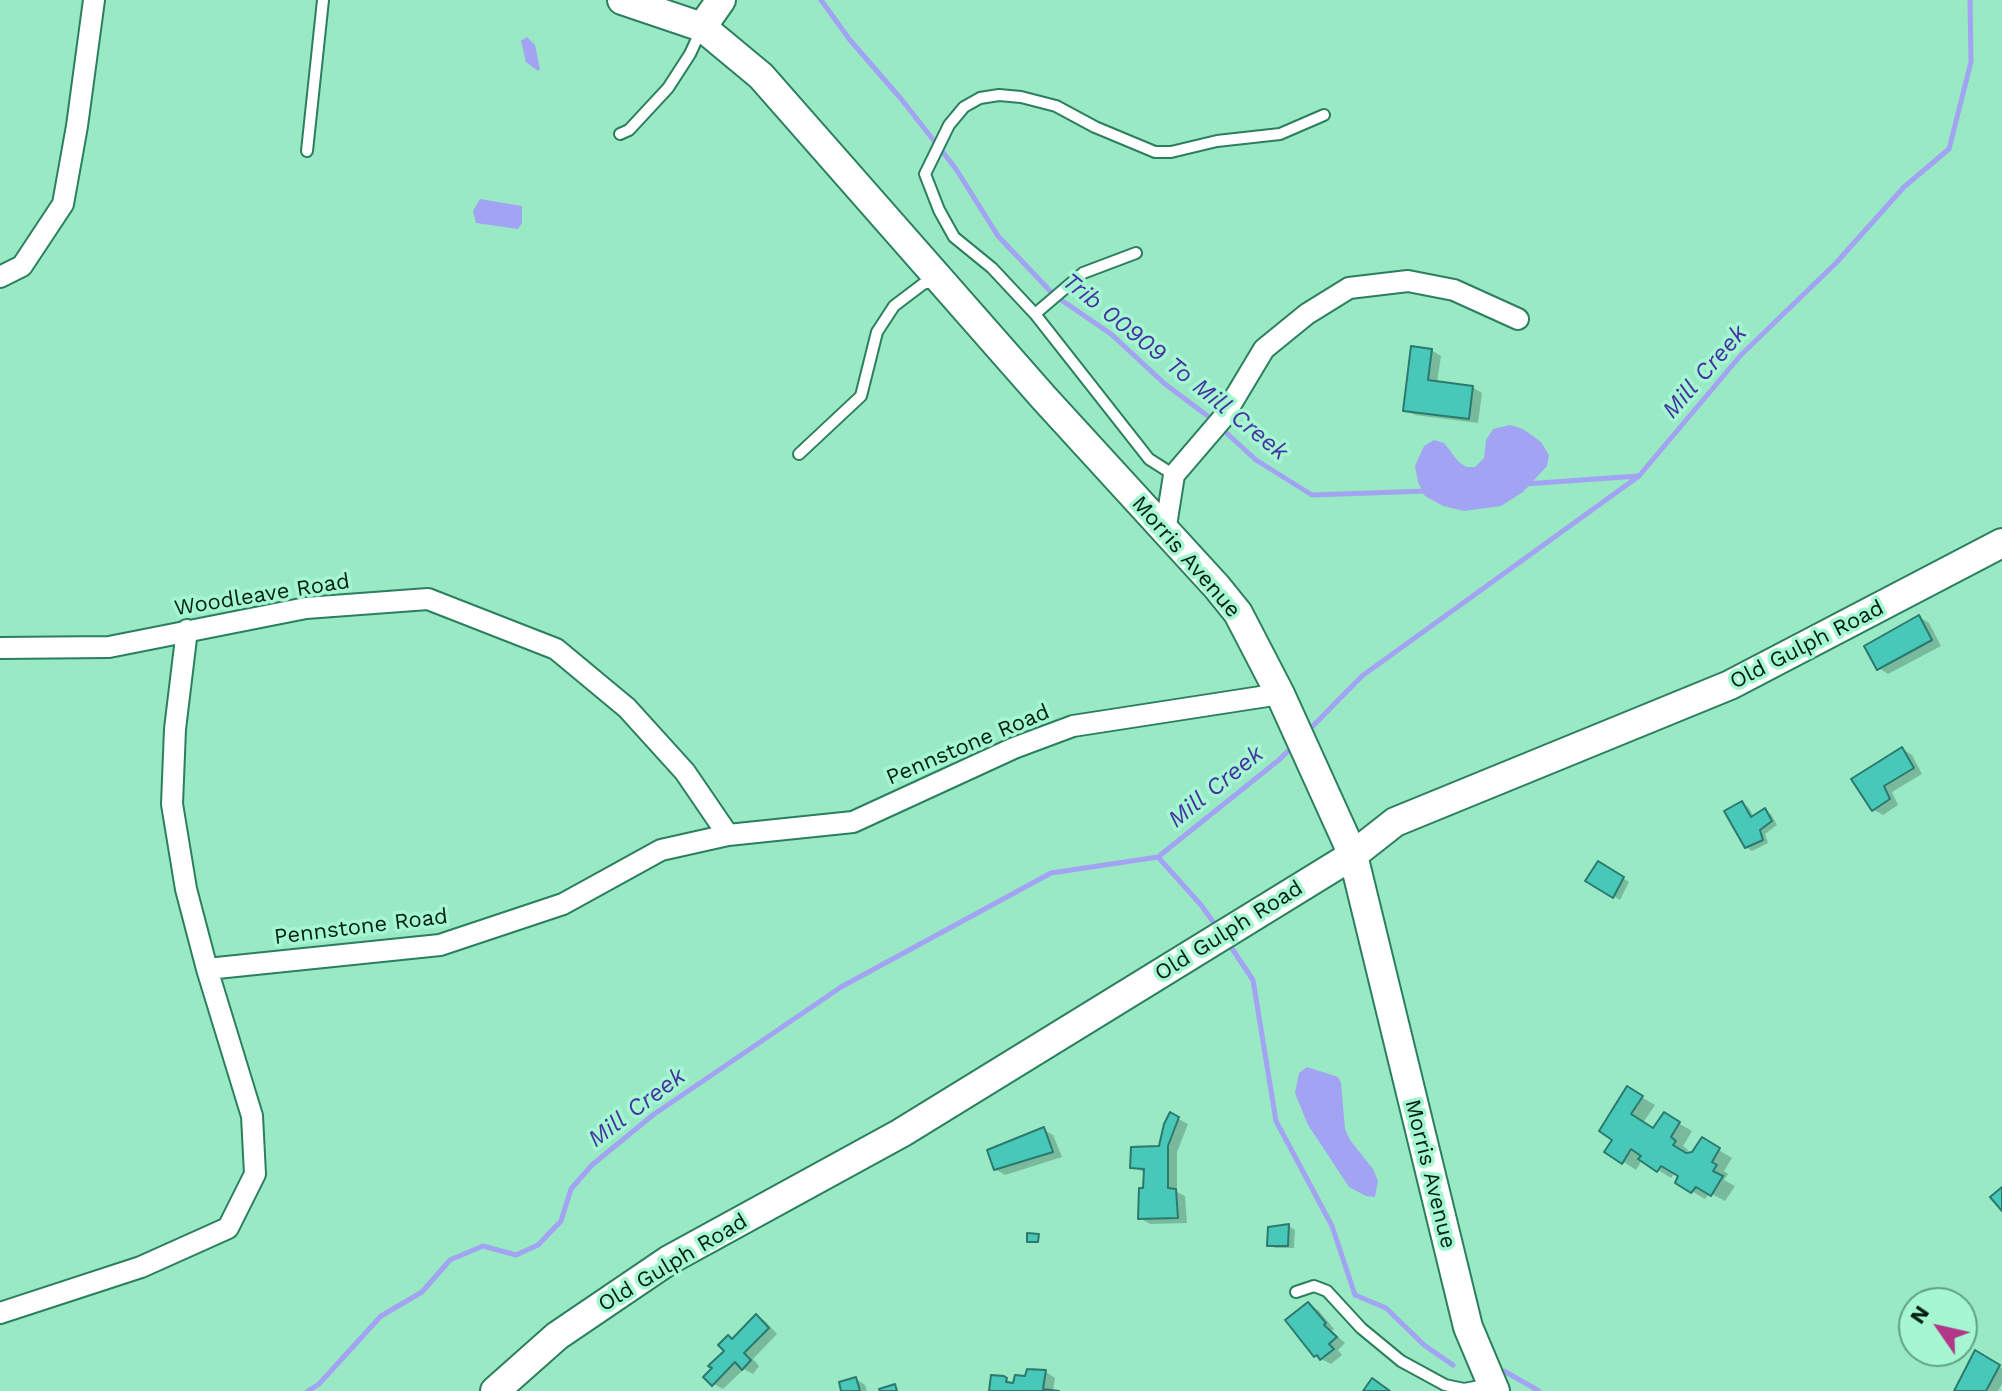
<!DOCTYPE html>
<html>
<head>
<meta charset="utf-8">
<style>
	body { margin:0 }
	#map { position:relative; width:2002px; height:1391px; overflow:hidden; background:#98e9c4; font-family:"Work Sans",sans-serif }
	canvas { display:block }
	.north { position:absolute; left:1898px; top:1287px; width:80px; height:80px; box-sizing:border-box; background:#a5f7d1; border:2px solid #63a185; border-radius:50%; rotate:304deg; font-size:22px; font-weight:700; line-height:32px; text-align:center; color:#001f12 }
	.north::after { content:''; display:block; margin:auto; width:28px; height:36px; background:#b23789; clip-path:polygon(50% 0,100% 100%,50% 72%,0 100%) }
</style>
</head>
<body>
<div id="map">
<canvas width="2002" height="1391"></canvas>
<div class="north">N</div>
</div>
<script>
const ctx = document.querySelector('canvas').getContext('2d');
ctx.lineJoin = 'round';
function paint(path, color) { ctx.fillStyle = color; ctx.fill(path, 'evenodd'); }
const shape = rows => new Path2D(rows.map(r => 'M' + r).join(''));
function trace(path, color, width, dash) { ctx.strokeStyle = color; ctx.lineWidth = width; ctx.lineCap = dash ? 'butt' : 'round'; ctx.setLineDash(dash || []); ctx.stroke(path); }
function write(font, color, halo, rows, align = 'center') {
  ctx.font = font + ' "Work Sans",sans-serif'; ctx.lineWidth = 7; ctx.setLineDash([]); ctx.textBaseline = 'middle'; ctx.strokeStyle = halo; ctx.fillStyle = color; for (const [text, x, y, turn = 0] of rows) {
    ctx.save(); ctx.translate(x, y); ctx.rotate((+turn || 0) * Math.PI / 180); ctx.textAlign = isNaN(turn) ? turn : align; if (halo) ctx.strokeText(text, 0, 0); ctx.fillText(text, 0, 0); ctx.restore();
  }
}
paint(shape([
	[527,37,535,45,540,69,538,71,526,62,521,41],
	[480,199,522,206,522,223,518,229,476,223,473,211],
	[1510,425,1523,429,1541,442,1549,455,1547,466,1523,492,1501,506,1464,511,1443,506,1425,496,1418,482,1415,466,1424,446,1434,440,1444,443,1458,461,1466,467,1475,467,1484,458,1486,440,1493,429],
	[1307,1067,1338,1077,1341,1083,1345,1129,1350,1140,1373,1169,1378,1181,1375,1197,1366,1196,1349,1187,1308,1125,1295,1093,1299,1073]
]), '#a3a3f3');
paint(shape([
	[1431,350,1441,356,1437,383,1472,387,1482,393,1478,423,1415,415,1405,410],
	[1919,617,1929,623,1941,646,1888,674,1879,668],
	[1902,749,1912,755,1922,774,1892,792,1898,805,1883,815,1874,810,1853,780],
	[1742,803,1748,807,1754,817,1765,811,1771,814,1777,825,1765,834,1768,843,1752,851,1746,847],
	[1599,863,1629,882,1620,900,1588,880],
	[1628,1089,1655,1105,1643,1123,1654,1131,1664,1115,1692,1131,1683,1146,1688,1150,1684,1156,1694,1154,1702,1140,1732,1158,1724,1171,1728,1174,1724,1180,1735,1186,1725,1201,1710,1193,1705,1199,1677,1182,1681,1175,1675,1172,1671,1178,1642,1160,1636,1170,1607,1151,1615,1140],
	[1171,1115,1188,1124,1177,1152,1177,1192,1185,1196,1187,1223,1150,1224,1140,1218,1146,1173,1132,1167,1160,1148],
	[1044,1130,1053,1135,1062,1157,1005,1175,995,1169],
	[1289,1226,1295,1230,1294,1248,1275,1248,1269,1245,1270,1228],
	[1308,1305,1318,1310,1334,1329,1332,1331,1345,1343,1338,1350,1342,1355,1331,1364,1315,1356],
	[757,1316,766,1322,777,1334,753,1359,759,1366,753,1374,744,1369,723,1389,714,1384,734,1340],
	[1976,1353,2002,1368,2002,1384,1998,1391,1957,1391],
	[1046,1372,1055,1378,1053,1391,991,1391,1003,1378,1014,1384],
	[856,1379,865,1385,867,1391,843,1391]
]), '#0003');
trace(shape([
	[821,0,850,40,902,100,956,169,998,236,1054,295,1111,334,1165,384,1213,420],
	[1220,427,1256,460,1312,495,1427,491],
	[1525,484,1638,476],
	[1307,732,1362,676,1639,476,1741,355,1836,263,1904,187,1949,149,1971,62,1970,0],
	[1158,857,1201,905,1216,926],
	[1229,944,1253,980,1276,1121,1332,1226,1355,1295,1386,1308,1424,1345,1453,1365],
	[1504,1371,1539,1391],
	[308,1391,319,1384,381,1316,422,1292,450,1260,483,1246,516,1255,538,1245,561,1221,571,1189,592,1165,653,1115,841,987,1051,873,1158,857,1280,759,1294,745]
]), '#a3a3f3', 5);
const building = shape([
	[1411,346,1432,349,1428,380,1473,386,1469,419,1403,411,1411,346],
	[1919,615,1932,640,1877,670,1864,646,1919,615],
	[1902,747,1914,768,1884,786,1890,799,1872,811,1851,779,1902,747],
	[1742,801,1751,817,1765,808,1772,821,1760,830,1763,840,1745,848,1724,811,1742,801],
	[1598,861,1624,877,1613,898,1585,881,1598,861],
	[1627,1086,1643,1096,1631,1114,1653,1128,1664,1112,1680,1122,1671,1137,1676,1141,1673,1145,1686,1153,1692,1152,1702,1137,1720,1148,1712,1162,1717,1165,1713,1171,1723,1176,1711,1196,1696,1187,1691,1193,1675,1183,1678,1176,1661,1166,1657,1172,1638,1159,1641,1156,1631,1149,1622,1164,1604,1152,1612,1140,1599,1131,1627,1086],
	[1170,1112,1179,1117,1168,1146,1168,1188,1176,1189,1178,1218,1138,1219,1139,1188,1143,1188,1144,1169,1130,1168,1131,1147,1159,1146,1164,1124,1170,1112],
	[1044,1127,1053,1152,994,1170,987,1150,1044,1127],
	[2002,1187,2002,1211,1990,1197,2002,1187],
	[1289,1224,1288,1246,1267,1246,1268,1227,1289,1224],
	[1027,1233,1039,1234,1038,1242,1027,1242,1027,1233],
	[1308,1302,1326,1323,1324,1325,1337,1337,1329,1344,1334,1349,1320,1360,1317,1355,1314,1357,1285,1320,1308,1302],
	[756,1314,769,1328,744,1353,751,1360,742,1370,735,1362,712,1386,703,1377,712,1368,708,1366,724,1351,718,1345,728,1335,732,1339,756,1314],
	[1975,1350,2000,1365,1986,1391,1954,1391,1975,1350],
	[1027,1369,1046,1370,1043,1389,1059,1391,989,1391,991,1375,1004,1376,1007,1378,1006,1382,1013,1383,1015,1375,1025,1376,1027,1369],
	[856,1377,860,1391,841,1391,839,1382,856,1377],
	[1372,1378,1390,1391,1363,1391,1372,1378],
	[895,1384,897,1391,880,1391,879,1389,895,1384]
]);
paint(building, '#47c8b8');
trace(building, '#2b796f', 2);
const lane = shape([
	[620,134,629,130,668,88,690,54,701,30],
	[307,151,323,0],
	[1035,314,1083,273,1136,253],
	[799,454,861,396,877,332,894,306,923,284,935,281],
	[1174,475,1149,459,1035,314,992,268,954,237,939,210,925,174,949,125,964,107,980,98,999,95,1021,97,1056,106,1095,127,1155,152,1171,152,1217,141,1280,134,1324,115],
	[1296,1292,1314,1286,1327,1291,1361,1328,1401,1361,1445,1385,1464,1389,1490,1384]
]);
const street = shape([
	[0,277,22,266,63,204,77,126,94,0],
	[1165,532,1174,475,1222,419,1264,349,1307,314,1349,288,1408,281,1454,290,1518,319],
	[187,630,175,729,172,804,186,889,207,969],
	[0,648,109,647,306,608,428,599,556,649,627,708,685,772,728,835],
	[0,1313,141,1267,228,1228,255,1174,252,1116,207,969,440,945,563,904,661,850,728,835,853,822,1014,748,1073,726,1280,694]
]);
const secondary = shape([
	[622,0,702,27,761,76,1044,398,1217,587,1238,613,1280,694,1353,855,1468,1327,1495,1391],
	[702,27,721,0],
	[495,1391,557,1336,669,1260,901,1133,1353,855,1395,822,1730,685,2002,543]
]);
trace(lane, '#2b7f5e', 14);
trace(street, '#2b7f5e', 24);
trace(secondary, '#2b7f5e', 32);
trace(lane, '#fff', 10);
trace(street, '#fff', 20);
trace(secondary, '#fff', 28);
write('22px', '#001f12', '#a5f7d1', [
	["Morris Avenue",1186,557,49],
	["Woodleave Road",262,595,-9],
	["Old Gulph Road",1807,645,-27],
	["Pennstone Road",968,745,-23],
	["Pennstone Road",361,927,-7],
	["Old Gulph Road",1229,931,-32],
	["Morris Avenue",1430,1174,76],
	["Old Gulph Road",673,1263,-31]
]);
write('italic 24px', '#4532a3', '#a5f7d1', [
	["Trib 00909 To Mill Creek",1175,367,39],
	["Mill Creek",1705,372,-49],
	["Mill Creek",1216,787,-39],
	["Mill Creek",637,1108,-37]
]);
</script>
</body>
</html>
